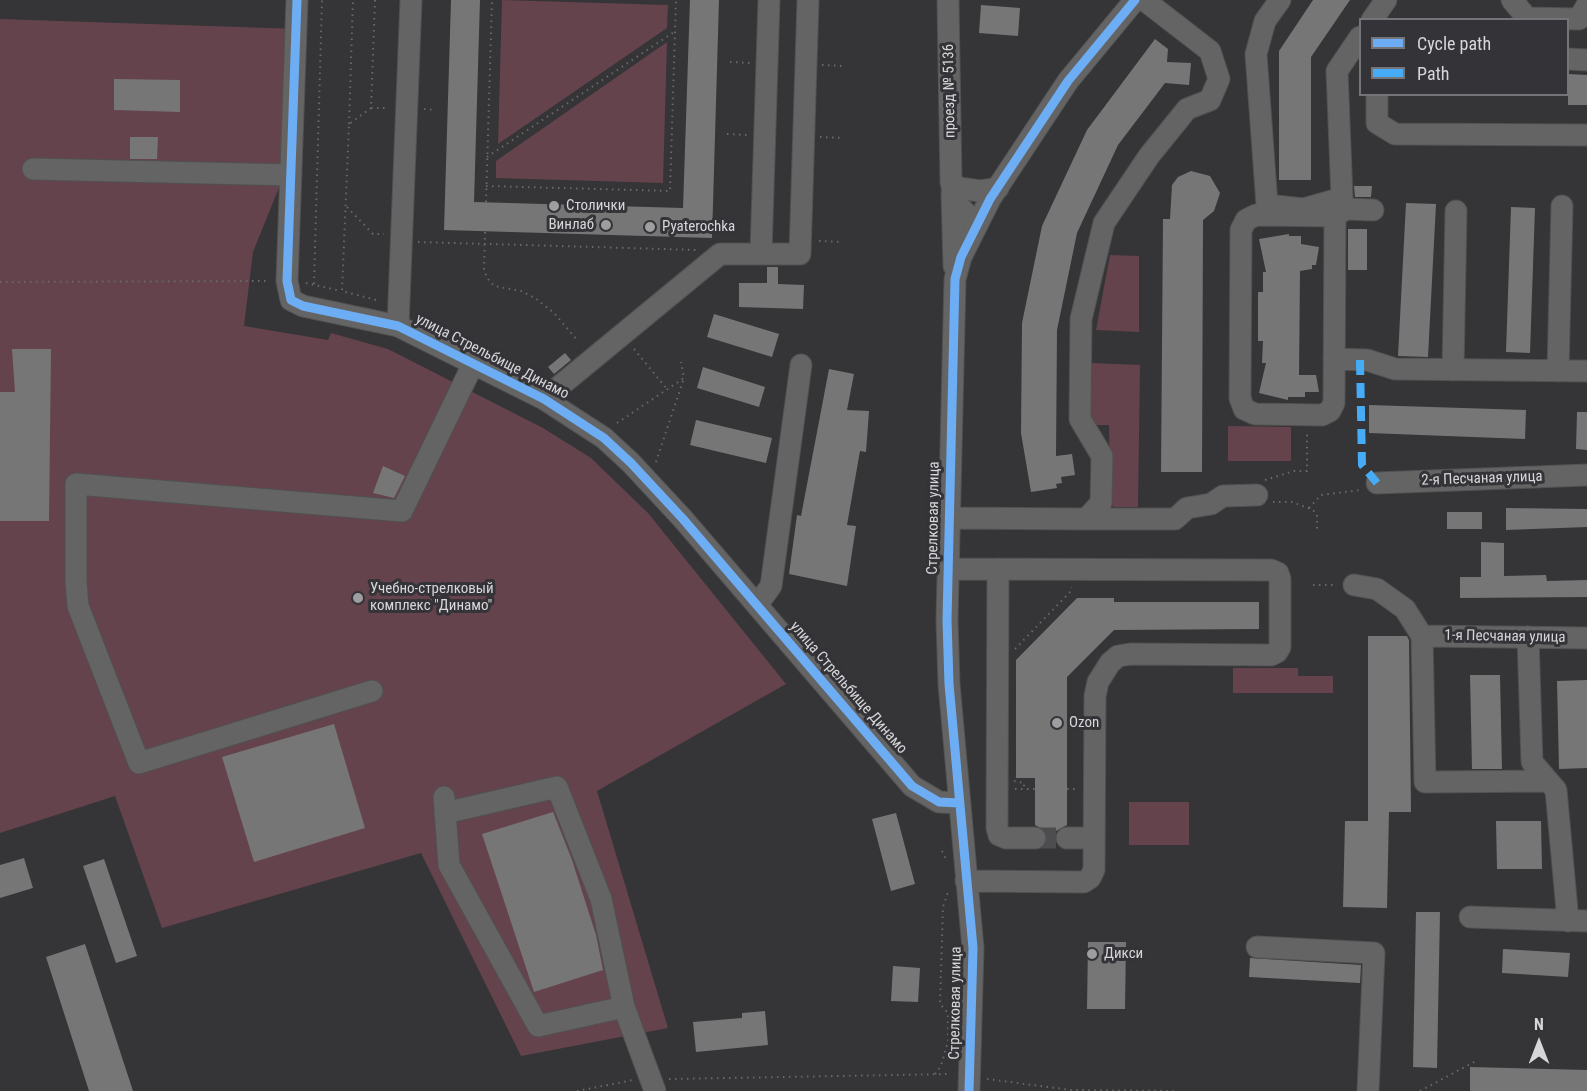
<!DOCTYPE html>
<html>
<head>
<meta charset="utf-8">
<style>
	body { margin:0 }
	#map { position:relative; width:1587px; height:1091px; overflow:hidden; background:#353436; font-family:"Roboto Condensed",sans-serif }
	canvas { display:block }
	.legend { position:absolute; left:1359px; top:18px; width:210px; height:78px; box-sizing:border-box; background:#343337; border:2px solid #757478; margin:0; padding:8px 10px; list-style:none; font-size:18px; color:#d7d6d9 }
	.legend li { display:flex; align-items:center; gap:12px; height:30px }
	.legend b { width:30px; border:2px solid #757478 }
	.north { position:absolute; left:1509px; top:1013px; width:60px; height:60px; -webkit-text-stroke:4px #343337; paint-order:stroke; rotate:0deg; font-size:16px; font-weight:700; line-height:24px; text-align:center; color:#d7d6d9 }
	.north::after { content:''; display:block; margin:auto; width:21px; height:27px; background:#d7d6d9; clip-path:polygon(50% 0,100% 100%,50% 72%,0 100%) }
</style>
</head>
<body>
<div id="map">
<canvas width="1587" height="1091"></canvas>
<ul class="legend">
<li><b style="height:8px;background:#6dadf4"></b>Cycle path</li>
<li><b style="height:8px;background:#46acf6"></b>Path</li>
</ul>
<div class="north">N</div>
</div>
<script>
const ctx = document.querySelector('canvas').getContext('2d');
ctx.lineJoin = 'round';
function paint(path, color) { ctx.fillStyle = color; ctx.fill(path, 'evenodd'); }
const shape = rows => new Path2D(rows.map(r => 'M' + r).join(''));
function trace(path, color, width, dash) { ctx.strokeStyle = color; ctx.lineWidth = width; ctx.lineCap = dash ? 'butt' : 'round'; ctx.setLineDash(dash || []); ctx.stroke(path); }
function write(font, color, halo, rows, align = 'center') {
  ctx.font = font + ' "Roboto Condensed",sans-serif'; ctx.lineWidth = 6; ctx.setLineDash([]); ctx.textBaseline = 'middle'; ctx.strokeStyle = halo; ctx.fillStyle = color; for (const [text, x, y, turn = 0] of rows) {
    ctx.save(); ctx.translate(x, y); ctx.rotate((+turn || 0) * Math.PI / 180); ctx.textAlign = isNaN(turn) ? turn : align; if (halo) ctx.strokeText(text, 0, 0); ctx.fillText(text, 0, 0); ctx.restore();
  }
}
paint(shape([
	[502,0,668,5,667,28,498,144],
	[0,19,299,29,295,148,253,252,244,326,328,340,331,333,388,349,543,428,591,458,648,513,786,684,597,791,668,1028,521,1056,421,853,162,928,115,796,0,833],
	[667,42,663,183,496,178,496,161],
	[1110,255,1139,256,1139,332,1096,330],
	[1092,363,1140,365,1138,507,1113,507,1110,501,1109,425,1090,425],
	[1228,426,1291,427,1291,461,1228,461],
	[1233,668,1298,668,1298,676,1333,676,1333,693,1233,693],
	[1129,802,1189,802,1189,845,1129,845]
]), '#64434c');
paint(shape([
	[451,0,480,0,474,202,683,208,690,0,719,0,712,238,444,230],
	[1313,0,1350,0,1311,57,1311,180,1279,180,1279,51],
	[981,5,1020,8,1018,36,979,33],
	[1155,39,1168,49,1167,62,1191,63,1189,85,1165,83,1118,145,1077,233,1057,330,1056,456,1072,454,1075,475,1061,477,1062,483,1056,484,1057,488,1031,492,1021,433,1022,323,1042,226,1087,130],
	[1568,74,1587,75,1587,105,1568,105],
	[114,79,180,80,180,112,114,110],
	[130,137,158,137,157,159,130,159],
	[1191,171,1210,176,1220,193,1214,211,1203,220,1202,472,1161,472,1163,219,1170,219,1172,185,1178,177],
	[1354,186,1372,186,1371,197,1355,197],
	[1406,203,1436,204,1428,357,1398,356],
	[1511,207,1535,208,1530,353,1506,352],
	[1348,229,1367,229,1367,270,1348,270],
	[1289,234,1289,236,1301,236,1301,244,1319,247,1316,265,1312,265,1312,269,1300,271,1299,375,1316,375,1319,392,1305,392,1305,397,1288,397,1288,400,1259,393,1266,363,1262,363,1263,341,1258,341,1258,292,1263,292,1263,272,1266,272,1259,239],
	[767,267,778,267,778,284,804,285,803,309,739,307,739,283,767,283],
	[714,314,779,334,772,357,707,337],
	[12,349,51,349,49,521,0,521,0,392,15,392],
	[565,353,571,360,554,374,548,367],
	[703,367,765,387,759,407,697,388],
	[829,369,854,374,847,410,869,411,866,452,860,451,847,525,856,526,847,586,789,574,797,515,801,516],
	[1369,405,1526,410,1525,439,1369,433],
	[1577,412,1587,412,1587,450,1576,449],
	[696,420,772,438,766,463,690,445],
	[383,466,405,476,394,498,373,493],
	[1506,508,1587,509,1587,527,1506,530],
	[1447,512,1482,512,1482,529,1447,529],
	[1481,542,1504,543,1504,576,1546,575,1547,581,1587,580,1587,597,1460,598,1460,577,1481,577],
	[1077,598,1114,598,1114,602,1259,602,1259,629,1114,630,1067,677,1067,825,1056,831,1055,842,1047,842,1046,831,1035,825,1035,778,1016,778,1016,660],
	[1368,636,1407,636,1409,640,1411,812,1389,812,1387,908,1343,907,1345,821,1368,821],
	[1470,675,1500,675,1502,769,1472,769],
	[1587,680,1587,768,1559,769,1557,681],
	[334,724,365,828,254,862,222,757],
	[553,812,572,860,596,935,603,970,534,992,482,834],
	[896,813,915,884,891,891,872,819],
	[1496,821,1541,821,1542,869,1497,869],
	[24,858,33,888,0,898,0,865],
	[104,859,137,956,116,963,83,866],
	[1416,912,1440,912,1437,1068,1413,1067],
	[1088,942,1126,942,1125,1009,1087,1009],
	[85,944,133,1091,89,1091,46,957],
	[1503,949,1570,953,1568,977,1502,973],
	[1250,958,1361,965,1360,983,1249,977],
	[893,966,920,968,918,1002,891,1001],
	[765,1011,768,1045,696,1052,693,1022,742,1018,742,1013],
	[1470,1067,1587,1070,1587,1091,1470,1091]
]), '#777677');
trace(shape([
	[1035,838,1067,838]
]), '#4d4c4e', 21, [21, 10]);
const minor = shape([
	[297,0,287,281,291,300,303,306,398,326,544,399,604,438,631,463,683,519,912,786,939,802,959,803],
	[948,0,951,182,956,203,976,224],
	[1280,0,1265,21,1256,54,1267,205,1303,209,1342,198,1337,71,1360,37],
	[1512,0,1527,18,1579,19,1587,5],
	[1372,20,1386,0],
	[1568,59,1587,60],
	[1377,94,1377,123,1395,134,1587,135],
	[33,169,291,175],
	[951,182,959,188,980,191,998,188],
	[952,193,954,266],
	[1256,215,1335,216,1334,403,1330,411,1322,415,1255,414,1244,409,1240,398,1241,230,1246,220,1256,215],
	[1335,216,1346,209,1373,210],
	[761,253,769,0],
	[398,326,411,0],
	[1334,359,1367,360,1395,369,1587,371],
	[1453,370,1456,211],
	[1558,371,1562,206],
	[544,399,720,254,800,254,808,0],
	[1377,483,1587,475],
	[949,518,1086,519,1101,503,1102,456,1080,419,1081,319,1104,223,1149,156,1187,109,1210,100,1219,79,1210,51,1144,0],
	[1086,519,1175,519,1187,508,1211,504,1223,496,1257,495],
	[948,569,1271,570,1278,573,1280,579,1280,647,1277,652,1271,655,1131,654,1118,656,1110,663,1098,682,1095,696,1094,870,1090,878,1084,882,966,881],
	[998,569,997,828,999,835,1006,838,1035,838],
	[1354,585,1377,589,1405,609,1422,636,1425,782,1548,781],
	[757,605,771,586,801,365],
	[1422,636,1587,638],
	[1528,637,1532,762,1556,790,1568,921],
	[372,691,139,763,78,606,76,582,76,484,402,511,474,362],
	[444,797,449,865,538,1026,624,1007,655,1091],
	[445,813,557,787,601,899,624,1007],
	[1067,838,1094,838],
	[1470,917,1587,921],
	[1257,947,1374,953,1368,1091],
	[969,1091,973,948,949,684,947,620,955,279,961,257,990,199,1068,81,1135,0]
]);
trace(minor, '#515152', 23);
trace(shape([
	[375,0,371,108,349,124,342,291,380,301],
	[730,62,751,63],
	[822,65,844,66],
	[371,108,389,108],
	[424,109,436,110],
	[349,124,353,0],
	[727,134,748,135],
	[820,137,843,138],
	[487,157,674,32],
	[486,186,670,191,676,0],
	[486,202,492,0],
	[347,207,373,234,384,234],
	[485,232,484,269,487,278,494,286,521,291,535,298,554,313,578,341],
	[819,241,841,242],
	[418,242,697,250],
	[0,282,270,281],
	[306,283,341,291],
	[314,284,322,0],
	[634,349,667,389],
	[617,423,684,378,681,362],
	[656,462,684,378],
	[1265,480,1294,471,1307,471,1307,433],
	[1273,502,1292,502,1313,510,1317,515,1317,533],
	[1309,508,1321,495,1360,490],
	[1313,585,1336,585],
	[1015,649,1071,591,1071,587],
	[1014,781,1024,783,1024,789],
	[1015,789,1035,789],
	[1067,789,1077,789],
	[942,851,946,859],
	[935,1074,941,1066,948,1041,948,1013,940,1004,943,907,949,889],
	[669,1079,951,1074],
	[987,1079,1071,1090,1175,1091],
	[577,1091,633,1080],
	[1420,1091,1476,1061]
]), '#69686a', 2, [1.5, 4.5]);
trace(minor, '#646465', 21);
trace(shape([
	[1360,360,1362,465,1377,483]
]), '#46acf6', 8, [15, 8]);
trace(shape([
	[297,0,287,281,291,300,303,306,398,326,544,399,604,438,631,463,683,519,912,786,939,802,959,803],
	[969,1091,973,948,949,684,947,620,955,279,961,257,990,199,1068,81,1135,0]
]), '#6dadf4', 9);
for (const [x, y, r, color] of [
	[554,206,6,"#9e9da0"],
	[606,225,6,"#9e9da0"],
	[650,227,6,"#9e9da0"],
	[358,598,6,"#9e9da0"],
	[1057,723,6,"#9e9da0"],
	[1092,954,6,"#9e9da0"]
]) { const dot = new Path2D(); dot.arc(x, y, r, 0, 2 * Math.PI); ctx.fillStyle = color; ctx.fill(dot); trace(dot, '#343337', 2); }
write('15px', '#d7d6d9', '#343337', [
	["проезд № 5136",950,91,-91],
	["улица Стрельбище Динамо",492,357,27],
	["2-я Песчаная улица",1482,479,-2],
	["Стрелковая улица",934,518,-89],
	["1-я Песчаная улица",1505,637,1],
	["улица Стрельбище Динамо",848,688,49],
	["Стрелковая улица",956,1003,-89]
]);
write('15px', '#d7d6d9', '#343337', [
	["Столички",566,206],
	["Винлаб",594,225,"right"],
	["Pyaterochka",662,227],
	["Учебно-стрелковый",370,589],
	["комплекс \"Динамо\"",370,606],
	["Ozon",1069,723],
	["Дикси",1104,954]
], 'left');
</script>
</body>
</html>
